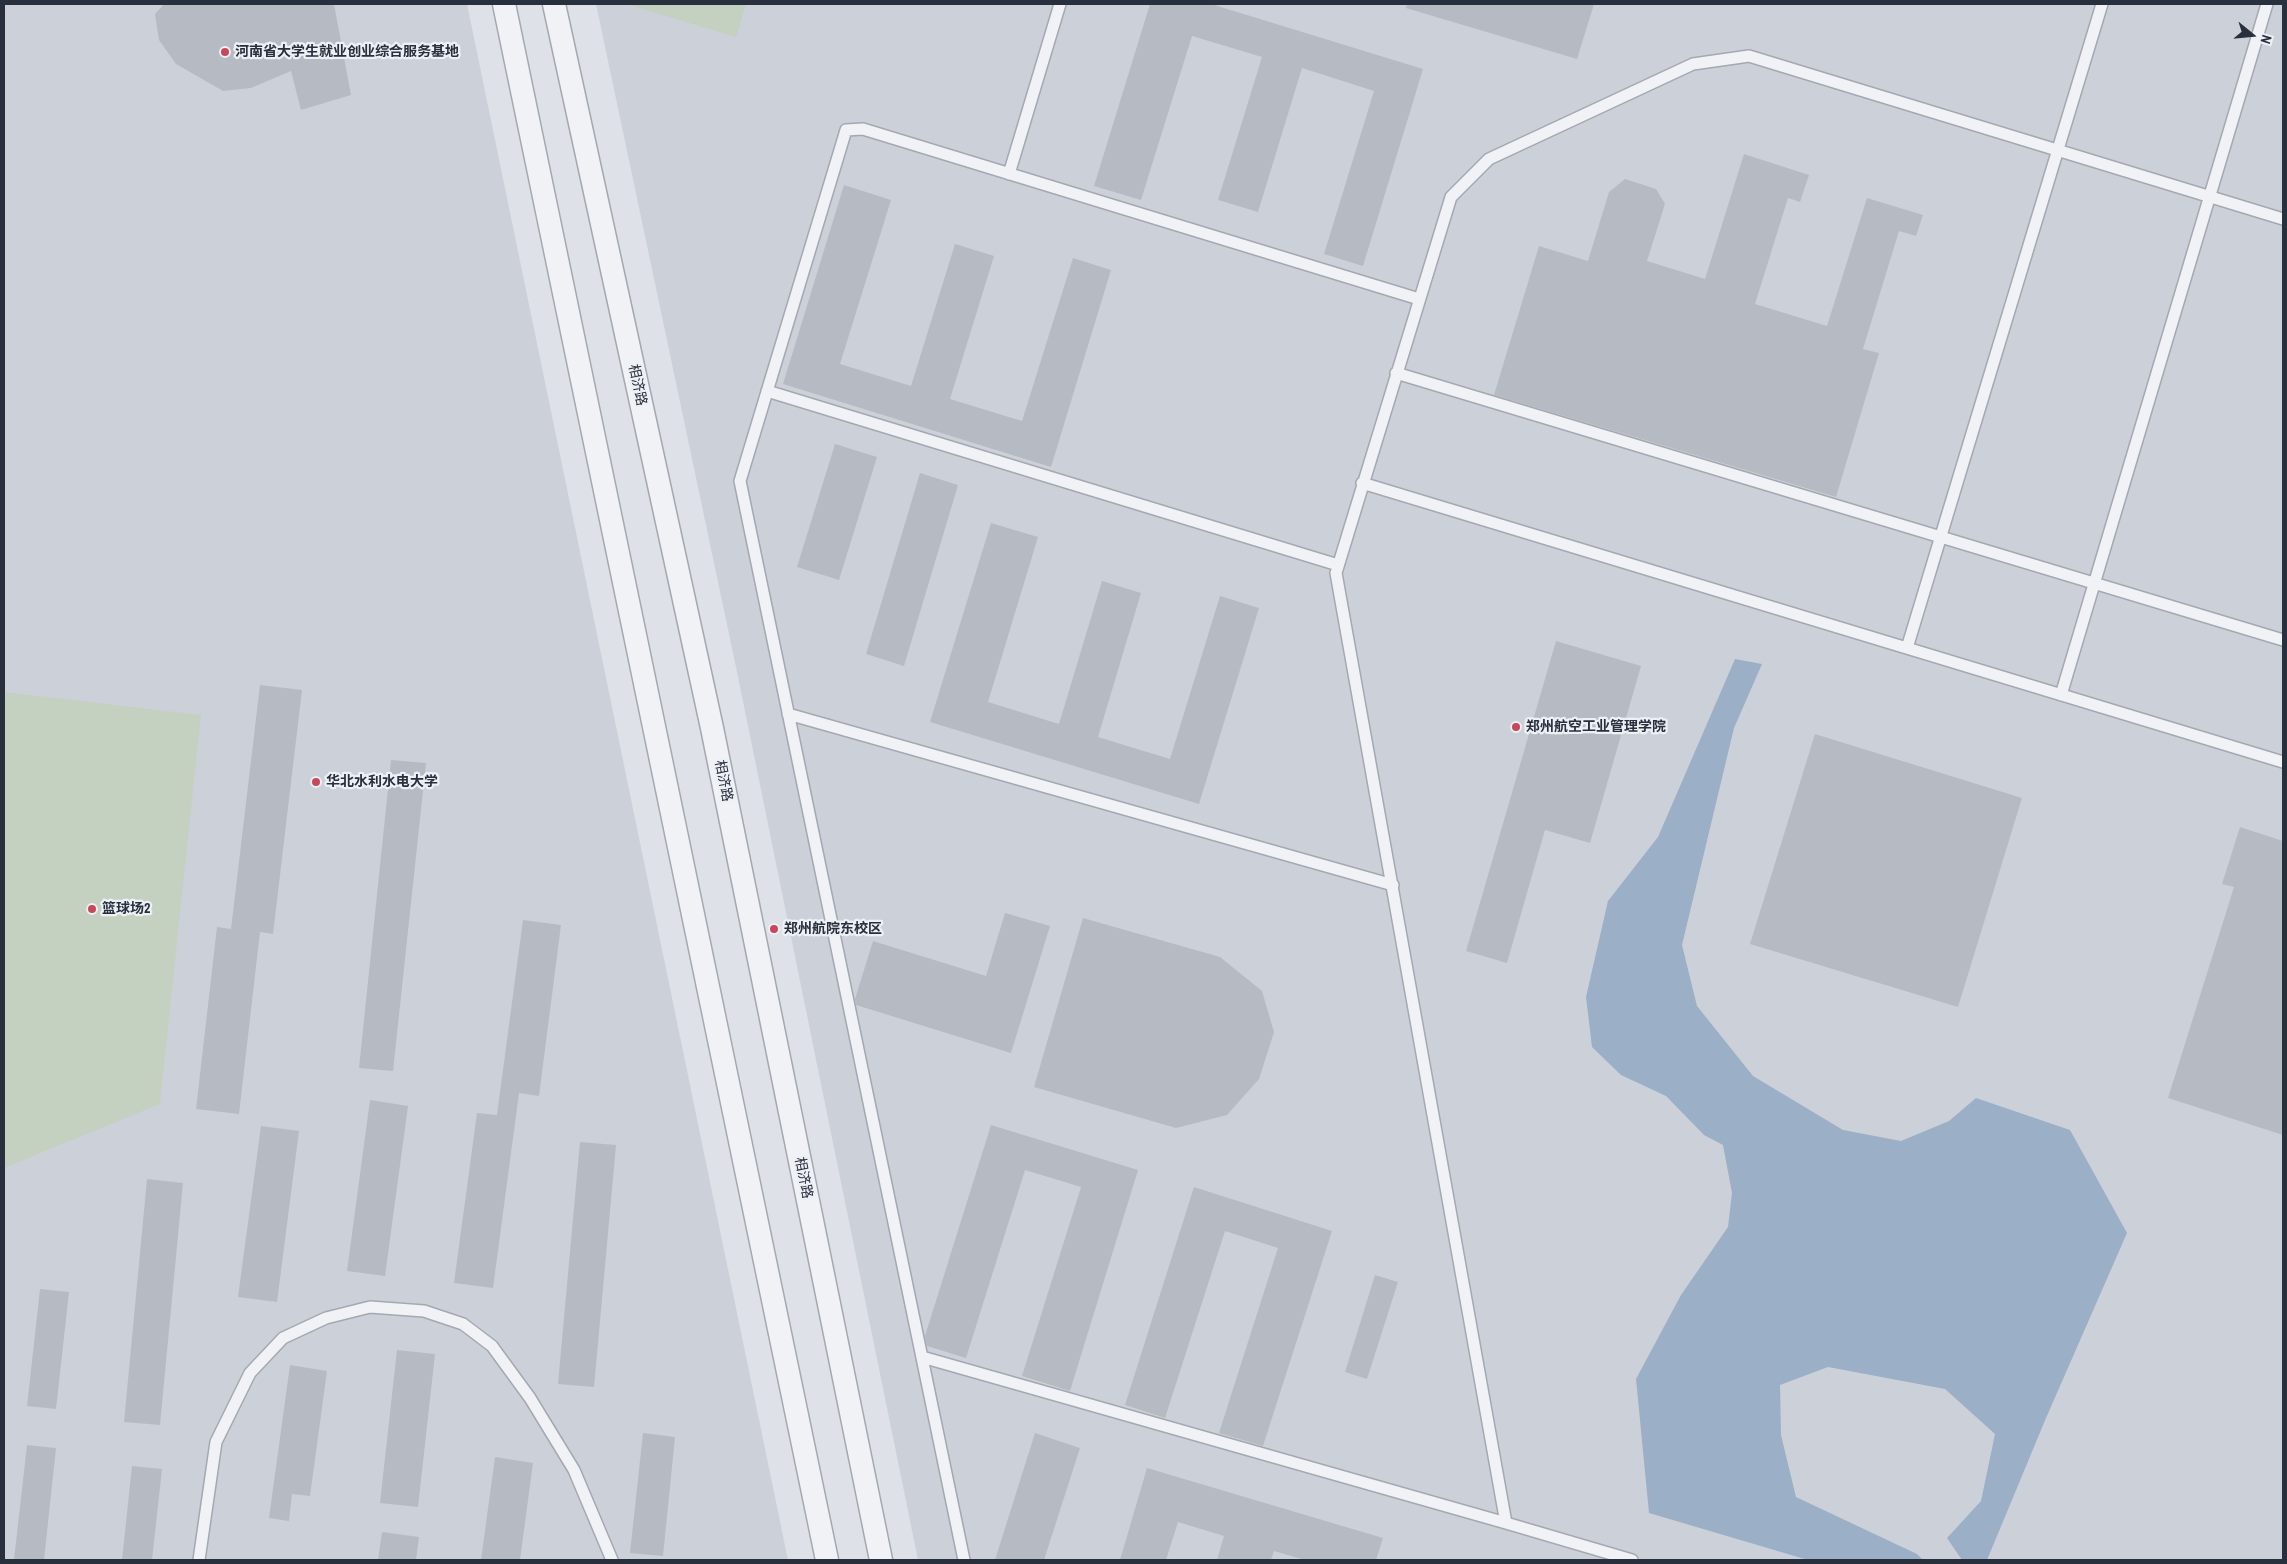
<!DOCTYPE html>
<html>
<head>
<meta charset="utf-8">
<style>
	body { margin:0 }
	#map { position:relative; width:2287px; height:1564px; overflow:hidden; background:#dee1e7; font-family:"Archivo Narrow",sans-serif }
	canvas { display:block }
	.frame { position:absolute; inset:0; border:5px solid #282f3d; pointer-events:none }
	.north { position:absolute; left:2227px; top:10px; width:50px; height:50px; -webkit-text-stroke:4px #edf0f5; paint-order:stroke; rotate:107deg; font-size:14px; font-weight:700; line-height:20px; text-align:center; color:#282f3d }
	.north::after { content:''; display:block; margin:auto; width:18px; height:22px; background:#282f3d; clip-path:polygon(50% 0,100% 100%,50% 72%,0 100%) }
</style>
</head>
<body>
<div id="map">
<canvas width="2287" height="1564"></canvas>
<div class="frame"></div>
<div class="north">N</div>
</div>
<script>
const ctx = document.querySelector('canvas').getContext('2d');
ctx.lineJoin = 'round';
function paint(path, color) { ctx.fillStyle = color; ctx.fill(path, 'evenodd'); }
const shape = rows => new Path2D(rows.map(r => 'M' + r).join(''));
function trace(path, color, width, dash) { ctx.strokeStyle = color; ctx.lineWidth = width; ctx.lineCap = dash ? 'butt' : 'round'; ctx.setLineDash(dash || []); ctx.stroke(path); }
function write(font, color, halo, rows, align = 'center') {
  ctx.font = font + ' "Archivo Narrow","Noto Sans SC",sans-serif'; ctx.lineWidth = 4.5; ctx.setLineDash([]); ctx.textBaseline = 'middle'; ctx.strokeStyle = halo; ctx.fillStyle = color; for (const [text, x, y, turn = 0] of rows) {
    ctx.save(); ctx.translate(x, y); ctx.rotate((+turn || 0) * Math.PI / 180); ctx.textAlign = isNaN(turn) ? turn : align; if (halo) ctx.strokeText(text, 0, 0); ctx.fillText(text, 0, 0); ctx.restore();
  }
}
paint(shape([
	[4,4,467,4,788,1560,4,1560],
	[596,4,2283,4,2283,1560,918,1560,737,672]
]), '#ccd1d9');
paint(shape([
	[626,4,746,4,736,37],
	[4,692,201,715,160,1104,4,1168]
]), '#c4d0c0');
paint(shape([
	[1735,659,1762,664,1734,728,1682,945,1697,1006,1753,1076,1843,1130,1901,1141,1949,1121,1976,1098,2070,1130,2127,1233,2046,1418,1987,1560,1962,1560,1947,1538,1981,1501,1995,1434,1945,1389,1828,1367,1780,1385,1781,1435,1796,1497,1917,1554,1923,1560,1808,1560,1649,1513,1636,1379,1681,1295,1728,1227,1732,1193,1723,1145,1704,1135,1666,1096,1621,1075,1592,1047,1586,997,1608,901,1658,837]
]), '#9bafc6');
paint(shape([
	[164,4,334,4,351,95,301,110,291,71,251,88,223,91,176,64,159,40,155,14],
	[1150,4,1211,4,1423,69,1363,266,1324,254,1374,91,1302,68,1258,212,1218,200,1262,57,1192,36,1141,200,1094,186],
	[1407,4,1594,4,1577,59,1406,8],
	[1744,154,1809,175,1800,202,1788,198,1755,304,1827,326,1867,198,1923,215,1916,236,1899,231,1863,349,1879,353,1836,497,1494,395,1539,246,1588,261,1609,192,1625,179,1656,189,1665,204,1647,261,1705,279],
	[844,185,891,200,840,364,911,386,955,244,994,256,950,399,1022,421,1073,258,1111,270,1051,467,783,384],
	[835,444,877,457,839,580,797,567],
	[920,473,958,485,904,666,866,654],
	[991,523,1038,537,988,702,1059,724,1102,581,1141,593,1098,737,1170,759,1220,596,1259,608,1199,804,930,722],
	[1556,641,1641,666,1590,843,1545,830,1507,963,1466,951],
	[260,685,302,690,273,934,260,932,239,1114,196,1109,217,927,231,929],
	[1815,734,2022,798,1958,1007,1750,944],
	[391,760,426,763,393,1071,359,1068],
	[2240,827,2283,841,2283,1135,2168,1098,2234,887,2222,884],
	[1005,913,1050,926,1011,1053,856,1005,855,999,873,941,986,976],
	[1083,918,1220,957,1262,991,1274,1032,1259,1079,1227,1115,1176,1128,1034,1087],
	[523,920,561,925,539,1096,519,1093,493,1288,454,1283,477,1113,497,1115],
	[370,1100,408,1106,385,1276,347,1271],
	[991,1125,1138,1170,1070,1391,1022,1376,1081,1187,1025,1170,966,1358,927,1346,925,1336],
	[261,1126,299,1131,277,1302,238,1297],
	[580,1142,616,1145,594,1387,558,1384],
	[147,1179,183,1183,160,1425,124,1422],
	[1194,1187,1332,1231,1263,1446,1219,1433,1278,1248,1225,1231,1165,1418,1125,1405],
	[1375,1275,1398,1282,1367,1379,1345,1372],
	[40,1289,69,1292,56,1409,27,1406],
	[397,1350,435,1354,418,1507,380,1503],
	[290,1365,327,1371,310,1496,292,1494,289,1521,269,1518],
	[643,1433,675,1437,663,1556,630,1553],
	[1035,1433,1080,1448,1044,1560,995,1560],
	[27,1445,56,1448,44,1560,14,1560],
	[495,1457,533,1463,520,1560,481,1560],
	[132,1466,162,1469,152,1560,122,1560],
	[1147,1468,1383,1538,1376,1560,1305,1560,1274,1551,1271,1560,1217,1560,1224,1536,1178,1522,1166,1560,1120,1560],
	[382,1532,419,1537,416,1560,378,1560]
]), '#b6bbc3');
const lane = shape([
	[1009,174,1060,4],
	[1396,373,2283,640],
	[767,391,1338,565],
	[1362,483,2283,762],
	[1907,648,2102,4],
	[2061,695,2267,4],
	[788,714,1393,885],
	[922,1357,1506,1523],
	[199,1560,216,1442,250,1373,283,1338,326,1318,370,1307,424,1311,463,1324,492,1346,530,1398,574,1470,612,1560],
	[964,1560,740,481,846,130,863,129,1419,299],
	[1632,1560,1506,1523,1336,573,1451,197,1489,159,1693,64,1749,56,2283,219]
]);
const street = shape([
	[504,4,827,1560],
	[554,4,712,728,881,1560]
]);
trace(lane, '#a4a8b1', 14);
trace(street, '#a4a8b1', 25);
trace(lane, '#f1f2f6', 11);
trace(street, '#f1f2f6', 22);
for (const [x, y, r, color] of [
	[225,52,5,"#c74859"],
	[1516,727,5,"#c74859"],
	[316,782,5,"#c74859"],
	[92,909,5,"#c74859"],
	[774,929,5,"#c74859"]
]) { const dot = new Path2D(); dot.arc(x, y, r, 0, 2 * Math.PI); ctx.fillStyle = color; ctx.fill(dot); trace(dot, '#edf0f5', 2); }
write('bold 14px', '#282f3d', '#edf0f5', [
	["河南省大学生就业创业综合服务基地",235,52],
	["郑州航空工业管理学院",1526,727],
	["华北水利水电大学",326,782],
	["篮球场2",102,909],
	["郑州航院东校区",784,929]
], 'left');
write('14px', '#282f3d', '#edf0f5', [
	["相济路",637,385,78],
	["相济路",723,781,79],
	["相济路",803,1178,79]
]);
</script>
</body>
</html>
